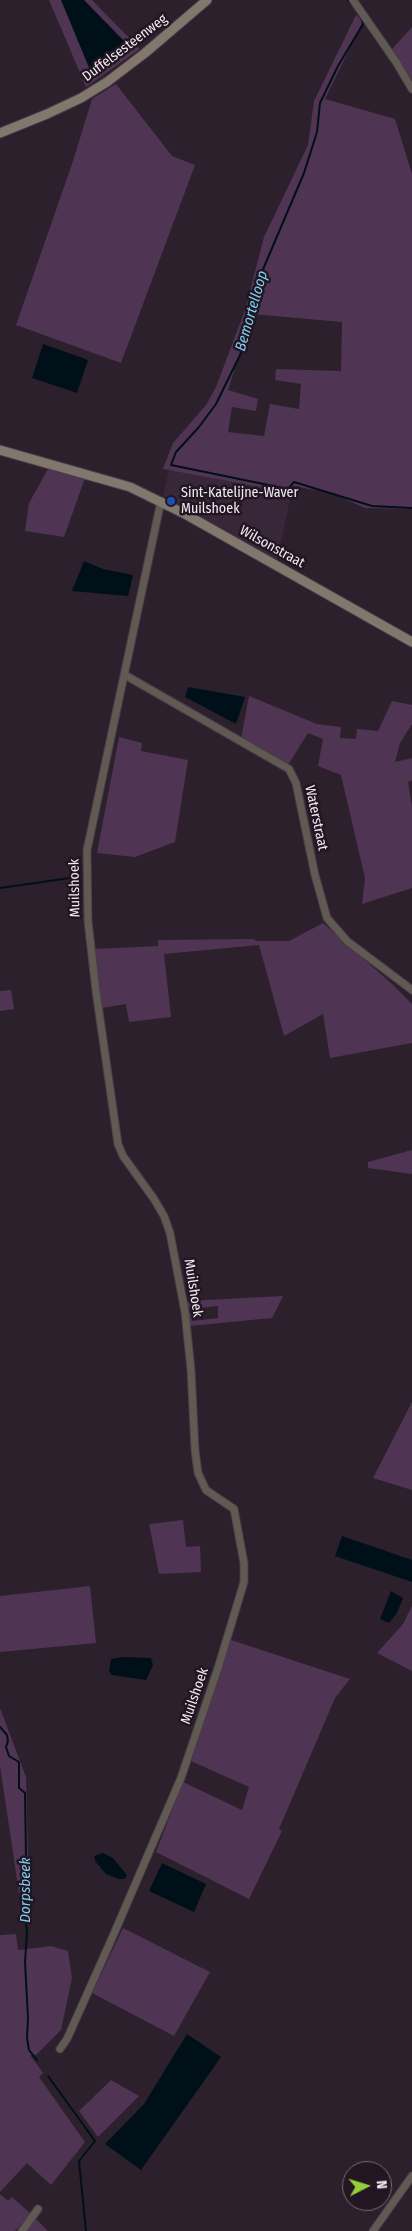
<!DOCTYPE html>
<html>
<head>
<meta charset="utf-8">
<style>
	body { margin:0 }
	#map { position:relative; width:412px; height:2231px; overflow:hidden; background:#2b202c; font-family:"Fira Sans Condensed",sans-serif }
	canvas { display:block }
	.north { position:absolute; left:342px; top:2161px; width:50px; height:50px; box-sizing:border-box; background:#211622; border:1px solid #756c76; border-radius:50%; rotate:85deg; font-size:14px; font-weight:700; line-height:20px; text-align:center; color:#f4ecf4 }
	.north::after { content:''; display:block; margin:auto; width:18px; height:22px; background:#97cc39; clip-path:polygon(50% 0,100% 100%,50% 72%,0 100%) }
</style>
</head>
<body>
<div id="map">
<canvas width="412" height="2231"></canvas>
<div class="north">N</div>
</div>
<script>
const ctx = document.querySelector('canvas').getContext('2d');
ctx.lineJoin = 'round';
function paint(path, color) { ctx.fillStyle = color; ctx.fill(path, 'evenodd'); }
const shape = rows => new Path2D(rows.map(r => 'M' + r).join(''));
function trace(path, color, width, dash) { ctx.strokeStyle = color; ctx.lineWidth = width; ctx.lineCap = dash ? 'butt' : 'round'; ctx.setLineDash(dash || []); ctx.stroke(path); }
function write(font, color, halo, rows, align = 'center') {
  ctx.font = font + ' "Fira Sans Condensed",sans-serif'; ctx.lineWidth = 5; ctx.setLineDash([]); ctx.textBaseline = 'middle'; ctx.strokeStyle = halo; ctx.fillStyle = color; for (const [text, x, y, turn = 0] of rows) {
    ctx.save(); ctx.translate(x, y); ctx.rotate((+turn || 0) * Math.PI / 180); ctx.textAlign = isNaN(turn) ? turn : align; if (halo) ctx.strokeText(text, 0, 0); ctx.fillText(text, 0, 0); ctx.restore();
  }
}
paint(shape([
	[169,470,285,492,293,486,277,560,163,496]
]), '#372738');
paint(shape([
	[49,0,92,0,140,49,86,87],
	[356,15,363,21,325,99,395,119,412,174,412,509,365,508,331,493,293,486,286,492,163,469,173,443,206,405,216,387,245,310,264,237,308,145,314,101],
	[252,314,342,322,341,371,276,369,275,380,301,384,299,409,270,404,264,436,228,432,232,407,256,411,258,399,228,390],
	[412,27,412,81,392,49],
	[116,84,172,156,195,165,121,363,16,325,73,161,92,99],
	[48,469,85,478,64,537,25,531,29,503],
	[249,696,317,724,341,727,340,738,356,739,357,729,378,731,392,701,412,705,412,724,400,743,395,762,412,758,412,780,408,782,412,806,412,888,362,904,365,878,341,775,318,766,323,739,308,733,288,765,241,739],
	[119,737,142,743,141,751,188,760,175,842,135,857,97,853],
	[323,923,392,984,412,1004,412,1043,330,1058,323,1014,284,1036,259,945,164,954,171,1017,129,1022,126,1004,102,1008,94,949,158,946,158,940,252,939,258,941,289,941],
	[11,990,14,1009,0,1011,0,991],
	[412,1150,412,1174,368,1168,368,1162],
	[283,1296,272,1318,189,1326,188,1313,191,1313,192,1321,218,1318,218,1306,188,1309,187,1301],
	[412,1402,412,1490,373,1478],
	[183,1520,186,1547,200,1546,201,1572,159,1574,149,1524],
	[90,1586,96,1643,0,1652,0,1596],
	[412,1606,412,1671,377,1653,403,1624],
	[231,1640,350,1679,335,1698,279,1829,282,1831,249,1899,156,1852,183,1782,242,1810,249,1787,191,1761],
	[0,1708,26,1777,29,1889,19,1893,0,1766],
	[123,1928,210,1972,174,2036,92,1993],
	[16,1934,18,1950,51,1946,68,1951,72,1978,61,2030,36,2055,30,2055,43,2073,39,2077,85,2142,51,2185,27,2163,0,2192,0,1935],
	[111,2080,139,2096,98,2137,79,2111],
	[0,2194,8,2201,12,2197,31,2214,15,2231,0,2231],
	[36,2219,48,2231,26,2231]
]), '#503453');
paint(shape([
	[61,0,84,0,125,42,90,70],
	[43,344,88,360,77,393,32,378],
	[84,561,103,569,133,575,128,596,72,591],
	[188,687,245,697,236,724,185,697],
	[342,1536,412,1560,412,1582,335,1556],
	[391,1591,403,1598,397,1613,389,1623,380,1619],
	[124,1657,151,1658,153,1665,146,1680,112,1675,109,1671,111,1659],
	[103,1853,113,1858,127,1875,125,1879,119,1879,106,1874,95,1861,94,1856],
	[162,1863,206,1884,194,1912,149,1891],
	[187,2034,221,2057,141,2170,105,2144,144,2104]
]), '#001019');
trace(shape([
	[348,0,358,13],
	[361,17,363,24,338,66,320,103,317,132,304,173,261,274,251,324,242,351,216,404,199,427,176,452,171,465,288,489,294,482,372,506,412,508],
	[0,888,70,878],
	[0,1727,7,1735,8,1741,6,1747,9,1756,19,1762,19,1788,25,1793,26,1855,25,1870,28,1884,23,1894,27,1933,25,1962,28,2018,27,2038,29,2050,37,2060],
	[48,2076,95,2141,79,2161,86,2231]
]), '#001019', 2);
const street = shape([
	[353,0,396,62,412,89],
	[125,675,289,769,296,783,315,875,327,918,347,941,412,990],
	[60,2049,67,2039,113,1936,181,1778,218,1668,244,1582,244,1563,234,1509,206,1490,198,1473,195,1450,191,1370,185,1312,170,1233,164,1216,154,1199,123,1156,118,1144,96,991,88,921,87,850,161,501],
	[22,2231,38,2209],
	[373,2231,412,2176]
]);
const secondary = shape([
	[0,133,47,114,81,98,107,82,145,53,207,0],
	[0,450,130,487,185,514,412,642]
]);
trace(street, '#473d48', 9);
trace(secondary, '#473d48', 11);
trace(street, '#605a53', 7);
trace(secondary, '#81776d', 9);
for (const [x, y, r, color] of [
	[171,501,5,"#1a4fb4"]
]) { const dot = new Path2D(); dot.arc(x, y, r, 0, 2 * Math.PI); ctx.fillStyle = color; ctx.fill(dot); trace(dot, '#211622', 2); }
write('14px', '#f4ecf4', '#211622', [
	["Duffelsesteenweg",125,48,-37],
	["Wilsonstraat",272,547,29],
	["Waterstraat",316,818,78],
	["Muilshoek",75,888,-91],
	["Muilshoek",193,1288,81],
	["Muilshoek",195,1696,-71]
]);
write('14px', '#f4ecf4', '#211622', [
	["Sint-Katelijne-Waver",181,493],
	["Muilshoek",181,509]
], 'left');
write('italic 15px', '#7fcff4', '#211622', [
	["Bemortelloop",252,311,-74],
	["Dorpsbeek",26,1890,-90]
]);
</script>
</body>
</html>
